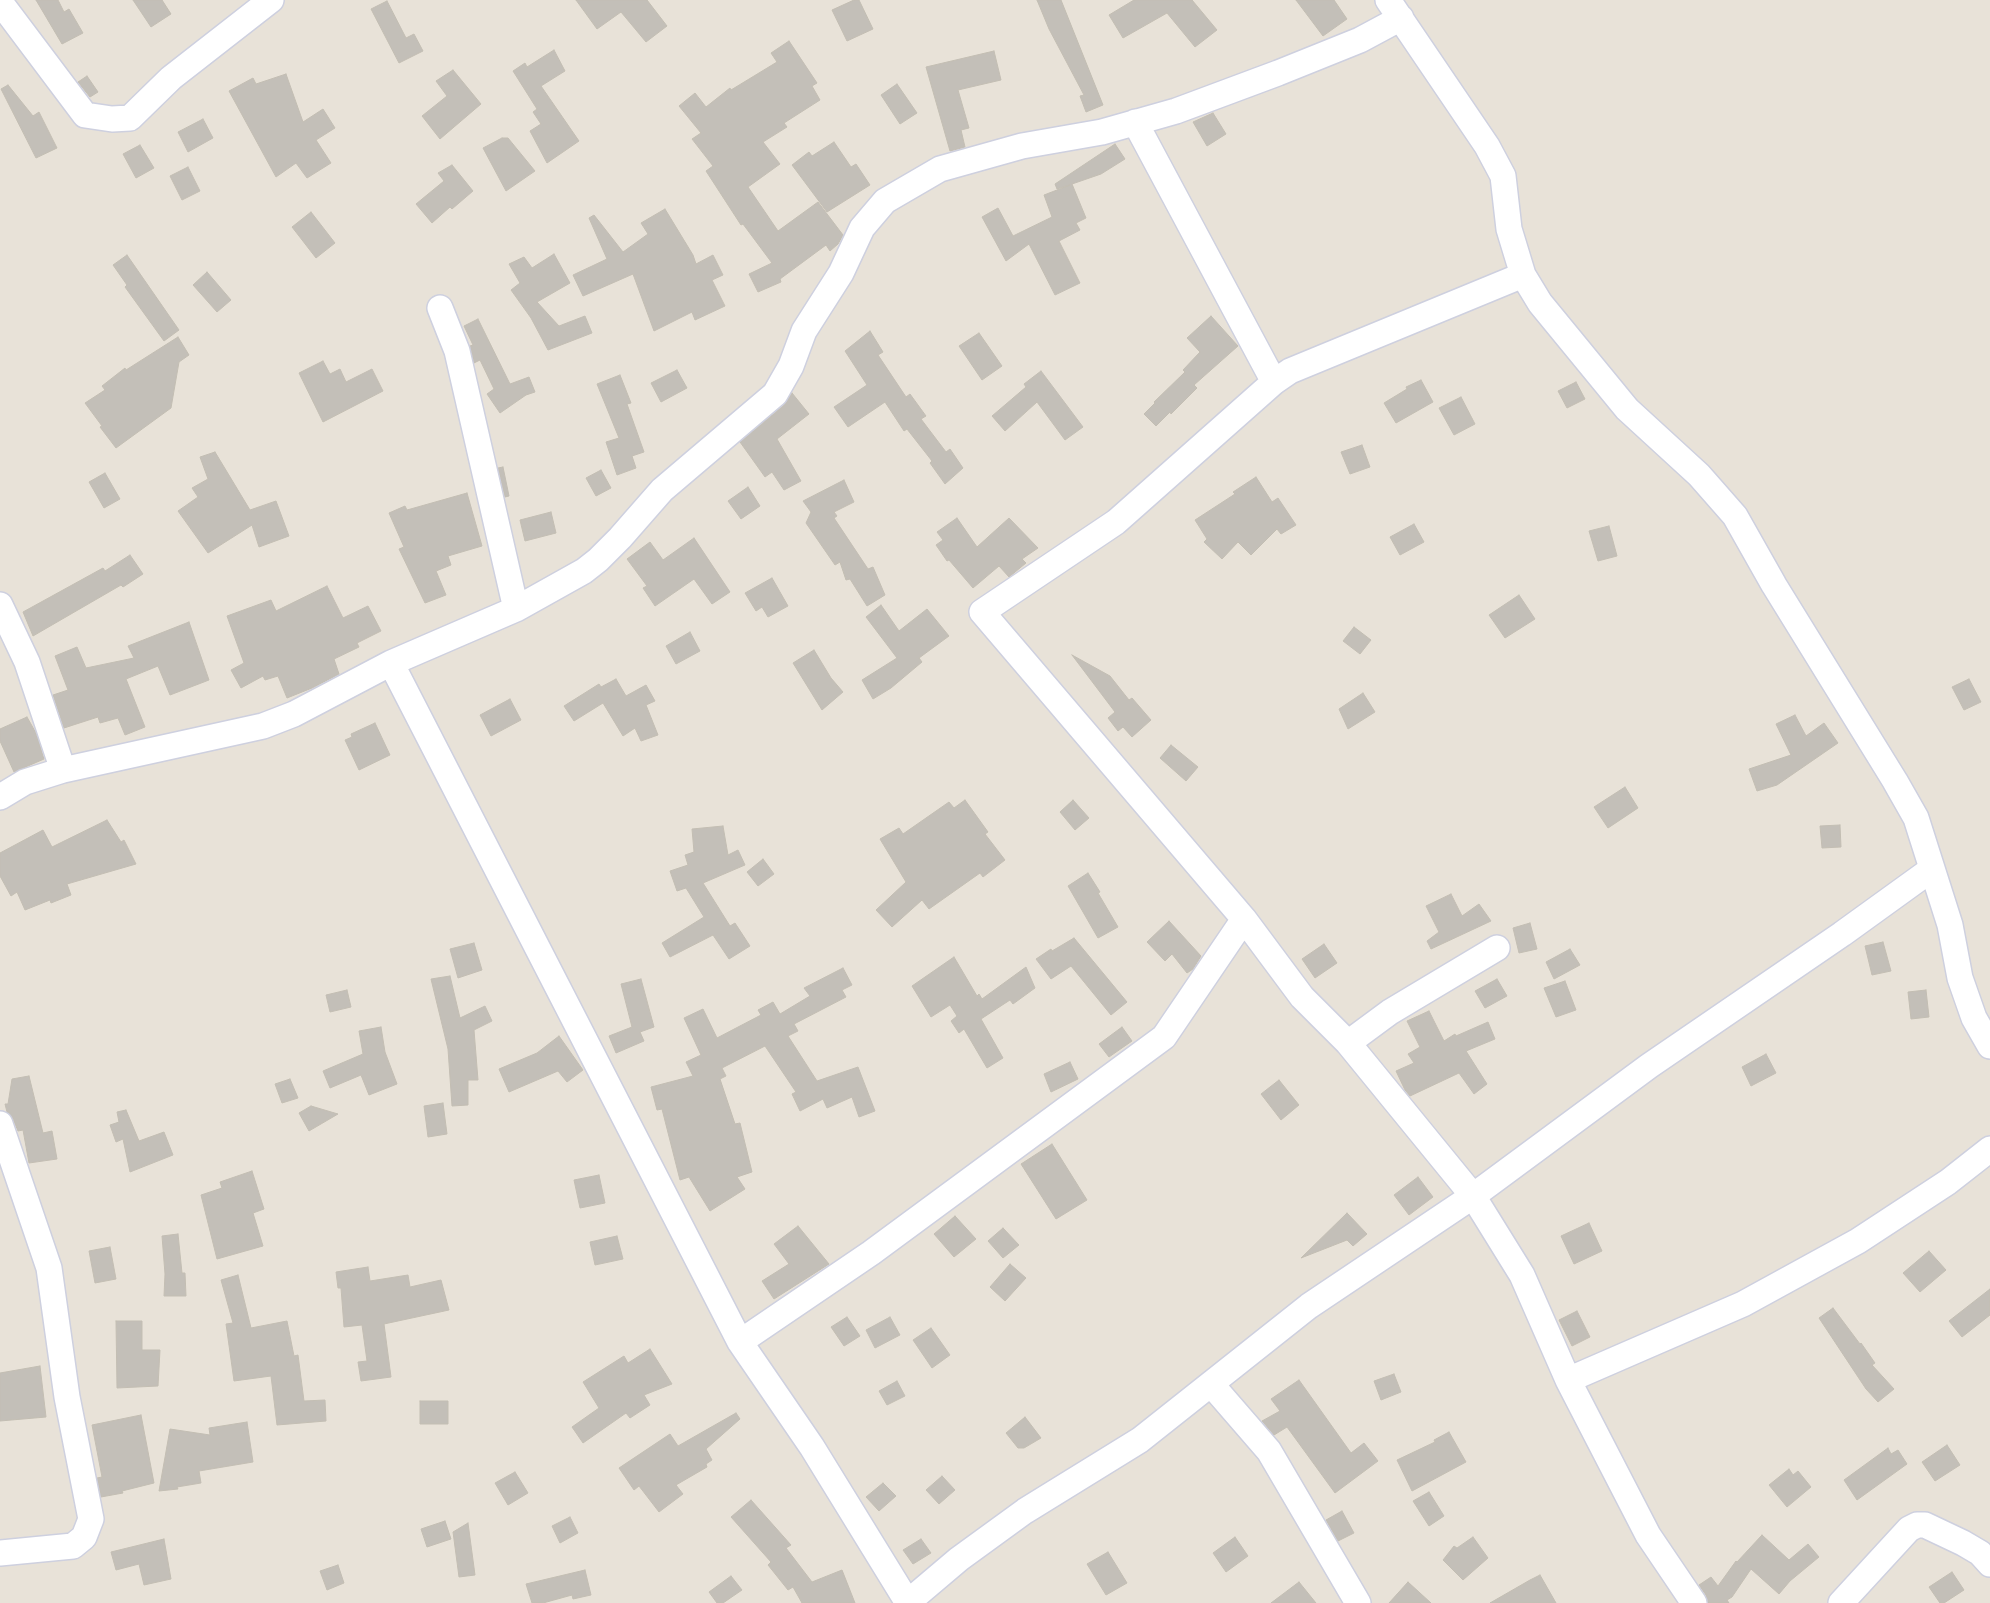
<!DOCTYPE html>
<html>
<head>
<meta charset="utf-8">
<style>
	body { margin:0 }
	canvas { display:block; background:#e8e2d8 }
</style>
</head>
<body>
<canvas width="1990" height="1603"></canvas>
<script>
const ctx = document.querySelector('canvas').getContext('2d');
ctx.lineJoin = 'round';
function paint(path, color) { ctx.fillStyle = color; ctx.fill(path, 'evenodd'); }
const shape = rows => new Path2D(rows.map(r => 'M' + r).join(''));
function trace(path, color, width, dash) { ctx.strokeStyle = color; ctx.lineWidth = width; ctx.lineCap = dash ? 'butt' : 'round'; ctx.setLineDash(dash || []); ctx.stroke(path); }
const building = shape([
	[36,0,58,0,64,12,69,9,83,33,62,44,36,0],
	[133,0,162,0,171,14,151,27,133,0],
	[576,0,647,0,667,26,646,42,621,12,597,29,576,0],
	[854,0,859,0,873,29,847,41,832,10,854,0],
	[1037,0,1061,0,1103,105,1086,112,1080,96,1084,95,1049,29,1037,0],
	[1134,0,1192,0,1217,30,1195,47,1167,13,1123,38,1109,15,1134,0],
	[1296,0,1334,0,1347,19,1323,36,1296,0],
	[387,1,406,38,414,34,423,51,399,63,371,9,387,1],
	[789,41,817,83,812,86,820,100,784,123,787,127,763,142,780,164,748,187,778,231,818,202,843,235,838,244,830,251,826,245,780,279,781,282,758,292,749,274,772,263,743,224,741,225,706,171,713,166,692,139,701,133,679,106,695,93,706,107,730,88,731,90,777,62,771,53,789,41],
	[554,50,565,71,541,86,579,141,547,163,530,131,541,124,533,112,537,109,513,71,525,63,527,67,554,50],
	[994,51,1001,80,958,90,969,128,961,130,965,147,950,151,926,67,994,51],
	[453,70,481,104,440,139,422,116,447,96,436,81,453,70],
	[286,74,303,122,323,109,335,128,316,140,331,163,307,178,296,163,276,177,229,91,253,78,256,84,286,74],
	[87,76,98,92,90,97,78,82,87,76],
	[897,84,917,113,900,124,881,95,897,84],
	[8,85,33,116,39,112,57,148,36,158,1,89,8,85],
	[1213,113,1226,134,1207,146,1193,122,1213,113],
	[203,119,213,138,188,152,178,132,203,119],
	[502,138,508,138,535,171,506,191,483,148,502,138],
	[834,142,851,167,856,164,870,185,827,212,792,165,809,152,812,156,834,142],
	[1115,144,1125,159,1101,174,1072,184,1086,218,1076,223,1080,230,1059,241,1080,283,1055,295,1029,244,1006,261,982,217,998,208,1013,236,1052,217,1044,195,1070,185,1057,189,1055,184,1115,144],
	[140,145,154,168,136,178,123,154,140,145],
	[452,165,473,191,452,209,450,207,432,223,416,204,444,181,438,173,452,165],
	[188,167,200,191,182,200,170,176,188,167],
	[665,209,693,255,696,264,713,255,723,275,712,280,725,306,695,320,692,312,654,331,633,274,583,296,573,275,607,259,589,218,594,215,623,252,648,234,641,223,665,209],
	[311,212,335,243,316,258,292,227,311,212],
	[554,254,570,283,537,302,559,326,585,316,592,333,548,350,531,318,511,290,520,283,509,264,524,257,532,268,554,254],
	[127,255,179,330,164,341,125,287,127,285,113,265,127,255],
	[207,272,231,300,217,312,193,285,207,272],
	[1211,316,1238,346,1194,385,1197,388,1171,414,1170,412,1156,426,1144,414,1155,403,1154,402,1185,372,1183,370,1200,352,1187,338,1211,316],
	[478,319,510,384,529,377,535,392,526,395,500,413,487,394,494,389,480,360,474,363,470,346,473,345,464,326,478,319],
	[870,331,883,352,878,355,906,397,910,394,926,416,921,419,946,452,950,449,963,468,945,484,930,463,932,461,907,429,904,431,885,402,848,427,834,407,867,385,845,351,870,331],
	[979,333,1002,366,982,380,959,346,979,333],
	[178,337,189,355,179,362,171,408,116,448,100,427,102,426,85,403,105,390,102,386,125,368,126,370,178,337],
	[323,361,330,374,340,369,346,382,372,369,383,391,323,422,299,373,323,361],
	[677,370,687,388,661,402,651,383,677,370],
	[1041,371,1083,427,1065,440,1037,402,1005,431,992,416,1026,387,1024,384,1041,371],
	[620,375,631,403,627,404,644,452,632,456,636,468,617,475,606,442,619,438,597,384,620,375],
	[1421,380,1433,402,1396,423,1384,403,1407,389,1406,387,1421,380],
	[1576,382,1585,399,1567,408,1558,391,1576,382],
	[792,393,809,414,777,439,801,481,784,490,772,472,765,477,740,442,784,405,792,393],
	[1461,397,1475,424,1454,435,1439,408,1461,397],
	[1362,445,1370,467,1350,474,1341,452,1362,445],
	[215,452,250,510,276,501,289,536,259,547,252,525,208,553,178,511,198,497,192,488,208,479,200,457,215,452],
	[503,467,509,496,505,497,498,468,503,467],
	[601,470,611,488,596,496,586,478,601,470],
	[105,473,120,499,104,508,89,482,105,473],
	[1256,477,1272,502,1278,498,1296,525,1281,534,1277,529,1251,555,1238,542,1222,559,1204,542,1207,539,1195,520,1235,494,1233,492,1256,477],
	[844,480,854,502,834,512,837,516,834,518,868,569,873,567,885,595,867,606,850,579,846,580,840,562,835,565,806,523,811,512,803,501,844,480],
	[748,487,760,506,741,519,728,501,748,487],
	[467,493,482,546,448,556,451,565,436,571,446,595,425,603,399,549,404,547,389,513,405,506,407,510,467,493],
	[551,512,556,533,525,541,520,520,551,512],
	[957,518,977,547,1009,518,1038,548,1022,559,1026,563,1009,577,999,566,973,588,949,560,947,561,936,545,943,540,937,532,957,518],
	[1414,524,1424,542,1400,555,1390,537,1414,524],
	[1609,526,1617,556,1598,561,1589,531,1609,526],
	[694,538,730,592,712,604,694,579,655,606,643,588,647,586,627,559,650,542,663,560,694,538],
	[130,555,143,574,123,587,121,585,33,636,23,612,103,568,105,571,130,555],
	[772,578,788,606,768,617,762,607,756,611,745,593,772,578],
	[327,586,343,618,368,606,381,631,357,643,359,647,334,659,339,674,312,688,287,698,278,676,265,680,263,676,241,688,231,670,244,663,227,616,271,600,276,611,327,586],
	[1519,595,1535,619,1505,638,1489,615,1519,595],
	[881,605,899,631,927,609,949,636,919,658,922,662,891,688,873,699,862,680,897,658,866,617,881,605],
	[189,622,209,680,170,695,158,666,126,679,145,727,125,735,118,718,100,723,98,717,64,728,53,695,68,690,55,656,77,647,86,668,134,658,128,646,189,622],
	[1354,627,1371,640,1360,654,1343,641,1354,627],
	[690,632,700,651,676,664,666,646,690,632],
	[814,650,831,678,843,692,822,710,793,663,814,650],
	[1072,655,1110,676,1129,700,1132,698,1151,720,1132,737,1123,727,1118,731,1108,718,1115,712,1072,655],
	[616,679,626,696,646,685,655,701,646,705,658,735,641,741,635,728,623,736,603,703,574,721,564,706,599,684,601,687,616,679],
	[1969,679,1981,702,1964,710,1952,687,1969,679],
	[1363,693,1375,712,1348,729,1339,709,1363,693],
	[510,699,521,720,491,736,480,715,510,699],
	[1795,715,1806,736,1824,723,1838,743,1777,785,1757,791,1749,769,1791,755,1776,724,1795,715],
	[27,717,36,733,44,759,14,772,0,741,0,729,27,717],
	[375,723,390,755,359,770,345,740,352,737,351,734,375,723],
	[1171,745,1198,767,1186,781,1160,758,1171,745],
	[1625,787,1638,808,1608,828,1594,807,1625,787],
	[965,800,988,832,985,834,1005,860,983,877,980,873,929,909,922,900,892,927,876,910,906,882,880,839,899,828,903,834,949,802,954,808,965,800],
	[1073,800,1089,818,1075,830,1060,812,1073,800],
	[107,820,121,842,124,840,136,864,67,884,71,895,51,903,50,900,25,910,17,892,11,896,0,876,0,853,43,830,52,847,107,820],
	[1840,825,1841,847,1822,848,1820,826,1840,825],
	[723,826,728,855,738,850,745,865,703,883,730,926,735,923,750,946,729,959,713,935,670,957,662,943,704,917,686,888,677,891,670,871,688,865,685,855,694,852,692,829,723,826],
	[763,859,774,874,758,886,747,872,763,859],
	[1088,873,1100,892,1098,893,1118,927,1098,938,1068,886,1088,873],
	[1451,894,1462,916,1479,904,1491,921,1431,949,1427,941,1439,932,1426,906,1451,894],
	[1169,921,1201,956,1193,969,1187,973,1172,954,1165,961,1147,942,1169,921],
	[1530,923,1537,949,1519,953,1513,928,1530,923],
	[1074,938,1127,1002,1111,1015,1071,966,1051,979,1036,959,1051,949,1052,951,1074,938],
	[1883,942,1891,971,1872,975,1865,946,1883,942],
	[474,943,482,970,458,978,450,949,474,943],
	[1324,944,1337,963,1315,978,1302,959,1324,944],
	[1570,949,1580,965,1554,979,1546,962,1570,949],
	[954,957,977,996,979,994,982,999,1026,967,1035,988,1013,1004,1010,1000,981,1019,1003,1058,987,1068,964,1029,959,1033,951,1021,957,1016,950,1005,931,1017,912,986,954,957],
	[843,968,852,985,842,990,846,997,794,1024,798,1031,788,1036,817,1081,858,1067,875,1111,859,1117,852,1097,827,1108,823,1099,800,1111,792,1094,796,1092,765,1046,722,1068,726,1076,720,1079,735,1124,740,1123,752,1172,737,1177,745,1189,710,1211,689,1177,680,1180,662,1109,657,1110,651,1087,693,1076,686,1062,701,1055,684,1018,703,1009,717,1038,761,1015,758,1010,773,1002,780,1014,810,996,804,988,843,968],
	[450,976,460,1018,485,1006,492,1021,474,1030,478,1080,468,1080,468,1105,452,1106,448,1049,431,979,450,976],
	[641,979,654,1027,640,1032,644,1041,616,1053,609,1036,632,1027,621,984,641,979],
	[1497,979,1507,996,1485,1008,1475,991,1497,979],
	[1565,981,1576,1010,1556,1017,1544,988,1565,981],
	[347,990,351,1007,330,1012,326,995,347,990],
	[1926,990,1929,1017,1911,1019,1908,992,1926,990],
	[1429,1011,1444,1041,1455,1034,1456,1036,1488,1022,1495,1039,1466,1051,1487,1084,1474,1094,1459,1073,1410,1096,1405,1090,1396,1071,1414,1063,1408,1054,1420,1047,1407,1021,1429,1011],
	[381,1027,385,1052,397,1084,369,1095,361,1075,330,1088,323,1071,363,1054,359,1031,381,1027],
	[1122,1027,1132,1041,1109,1057,1099,1044,1122,1027],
	[559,1036,583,1070,567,1082,558,1071,509,1092,499,1069,537,1053,559,1036],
	[1766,1054,1776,1073,1751,1086,1742,1067,1766,1054],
	[1070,1062,1078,1079,1051,1092,1044,1074,1070,1062],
	[29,1076,43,1133,52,1131,57,1159,29,1163,23,1130,18,1131,13,1119,7,1112,5,1104,8,1104,12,1079,29,1076],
	[290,1079,298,1098,282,1103,275,1084,290,1079],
	[1279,1080,1299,1105,1281,1120,1261,1094,1279,1080],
	[443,1103,447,1134,428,1137,424,1106,443,1103],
	[311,1106,338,1114,309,1131,299,1113,311,1106],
	[126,1110,139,1141,164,1132,173,1155,130,1172,123,1139,116,1142,110,1125,119,1122,117,1112,126,1110],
	[1052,1144,1087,1200,1056,1219,1021,1164,1052,1144],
	[252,1171,264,1209,253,1213,263,1246,217,1259,201,1195,222,1188,220,1182,252,1171],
	[599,1175,605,1203,580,1208,574,1180,599,1175],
	[1418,1177,1433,1197,1409,1215,1394,1195,1418,1177],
	[1347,1213,1367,1234,1353,1246,1347,1240,1301,1258,1347,1213],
	[955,1216,976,1239,954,1257,934,1234,955,1216],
	[1589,1223,1602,1251,1574,1264,1561,1236,1589,1223],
	[798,1226,829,1264,774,1299,762,1281,789,1264,774,1244,798,1226],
	[1003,1228,1019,1245,1003,1258,988,1241,1003,1228],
	[178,1234,182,1273,185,1273,186,1296,164,1296,165,1274,162,1236,178,1234],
	[617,1236,623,1259,595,1265,590,1242,617,1236],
	[110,1247,116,1279,95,1283,89,1251,110,1247],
	[1929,1251,1946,1270,1920,1292,1903,1273,1929,1251],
	[1010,1264,1026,1278,1005,1301,990,1287,1010,1264],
	[368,1267,370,1281,408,1275,410,1287,441,1280,449,1310,384,1324,391,1377,361,1381,358,1362,367,1361,362,1325,344,1327,341,1288,338,1288,336,1272,368,1267],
	[238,1275,251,1328,287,1321,294,1356,298,1355,304,1401,325,1400,326,1421,277,1425,271,1376,234,1381,226,1324,233,1323,221,1280,238,1275],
	[1990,1289,1990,1315,1962,1337,1949,1321,1990,1289],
	[1833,1308,1860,1344,1861,1343,1875,1363,1872,1365,1894,1389,1878,1402,1866,1389,1819,1318,1833,1308],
	[1577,1311,1590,1337,1572,1346,1559,1320,1577,1311],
	[847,1317,860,1336,844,1346,831,1327,847,1317],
	[890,1317,900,1335,875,1348,866,1330,890,1317],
	[116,1321,142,1321,142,1350,160,1350,158,1386,117,1388,116,1321],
	[931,1328,950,1355,932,1368,913,1340,931,1328],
	[650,1349,672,1384,644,1395,650,1405,630,1418,626,1413,583,1443,572,1427,599,1408,583,1382,624,1356,628,1363,650,1349],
	[40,1366,46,1417,0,1421,0,1373,40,1366],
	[1394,1374,1401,1392,1381,1400,1374,1381,1394,1374],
	[1299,1380,1351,1453,1364,1443,1378,1461,1335,1493,1287,1427,1274,1435,1262,1421,1280,1411,1271,1399,1299,1380],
	[897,1381,905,1396,887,1405,879,1391,897,1381],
	[420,1401,448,1401,448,1424,420,1424,420,1401],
	[736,1413,740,1419,706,1449,712,1460,706,1464,707,1467,676,1485,683,1494,659,1512,639,1486,634,1490,619,1468,670,1434,678,1446,736,1413],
	[141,1415,154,1483,122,1491,123,1493,101,1497,97,1478,102,1477,92,1425,141,1415],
	[1025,1417,1041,1438,1024,1448,1018,1448,1006,1433,1025,1417],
	[247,1422,253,1462,199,1471,201,1483,177,1487,178,1489,159,1491,170,1429,210,1435,209,1428,247,1422],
	[1449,1432,1466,1462,1412,1491,1397,1460,1435,1442,1434,1440,1449,1432],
	[1947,1445,1960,1465,1935,1481,1922,1462,1947,1445],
	[1888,1448,1891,1454,1898,1450,1907,1464,1857,1500,1844,1480,1888,1448],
	[1789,1469,1793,1475,1798,1471,1811,1487,1787,1507,1769,1485,1789,1469],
	[515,1472,528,1493,508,1505,495,1483,515,1472],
	[942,1476,955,1490,939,1504,926,1490,942,1476],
	[883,1483,896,1496,879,1511,866,1497,883,1483],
	[1429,1492,1444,1516,1429,1526,1413,1501,1429,1492],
	[751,1500,791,1545,786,1548,812,1582,842,1570,855,1603,802,1603,793,1587,788,1590,768,1565,771,1562,731,1517,751,1500],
	[1342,1511,1354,1533,1338,1541,1326,1520,1342,1511],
	[570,1517,578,1533,560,1543,552,1526,570,1517],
	[445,1521,451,1539,427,1547,421,1529,445,1521],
	[468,1523,475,1575,459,1577,453,1532,468,1523],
	[1762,1535,1789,1560,1808,1544,1819,1557,1790,1581,1779,1594,1751,1569,1732,1597,1727,1600,1729,1603,1708,1603,1706,1595,1699,1585,1711,1577,1718,1586,1736,1561,1737,1562,1762,1535],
	[1235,1537,1248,1556,1226,1572,1213,1553,1235,1537],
	[1473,1537,1488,1558,1463,1580,1443,1560,1454,1546,1457,1548,1473,1537],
	[164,1539,171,1579,144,1585,139,1564,116,1570,111,1552,164,1539],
	[921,1539,931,1553,913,1564,903,1550,921,1539],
	[1108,1552,1127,1583,1106,1595,1087,1564,1108,1552],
	[338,1565,344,1583,327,1590,320,1571,338,1565],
	[585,1570,591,1595,573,1599,572,1595,543,1603,532,1603,526,1584,585,1570],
	[1952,1572,1964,1590,1944,1603,1940,1603,1929,1587,1952,1572],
	[1540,1575,1556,1603,1490,1603,1530,1580,1540,1575],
	[731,1576,742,1590,723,1603,717,1603,709,1592,731,1576],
	[1299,1582,1316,1603,1271,1603,1299,1582],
	[1408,1582,1431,1603,1389,1603,1408,1582]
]);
paint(building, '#c3bfb8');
trace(building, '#c3beb3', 1);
const minor = shape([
	[1388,0,1487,146,1503,176,1509,229,1523,275,1540,303,1627,409,1699,475,1735,516,1774,585,1895,781,1916,818,1950,925,1960,978,1974,1018,1990,1046],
	[0,2,85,115,112,119,130,118,171,78,271,0],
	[1135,122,1274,382],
	[1523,275,1290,371,1274,382,1116,522,982,612,1244,919,1302,997,1348,1043,1473,1196,1522,1275,1568,1380,1648,1535,1694,1603],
	[440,308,457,351,516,609],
	[0,605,27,662,63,770],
	[391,663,740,1342,812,1447,908,1603],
	[0,797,25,782,63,770,263,726,294,714,391,663,516,609,584,571,598,560,620,538,662,490,775,394,791,366,804,331,841,273,862,228,885,201,940,169,1022,146,1102,132,1176,111,1278,73,1360,40,1401,18],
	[1348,1043,1390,1012,1497,948],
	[0,1124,49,1268,67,1397,91,1519,84,1537,73,1546,0,1553],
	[740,1342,871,1253,1164,1037,1244,919],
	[1568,1380,1743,1304,1858,1241,1948,1182,1990,1149],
	[1211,1384,1269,1451,1358,1603],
	[907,1603,959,1559,1025,1511,1140,1440,1309,1306,1473,1196,1649,1066,1842,934,1932,869],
	[1841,1603,1909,1529,1917,1525,1925,1525,1963,1543,1980,1553,1990,1564]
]);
trace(minor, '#ced0df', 28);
trace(minor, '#fff', 25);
</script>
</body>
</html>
